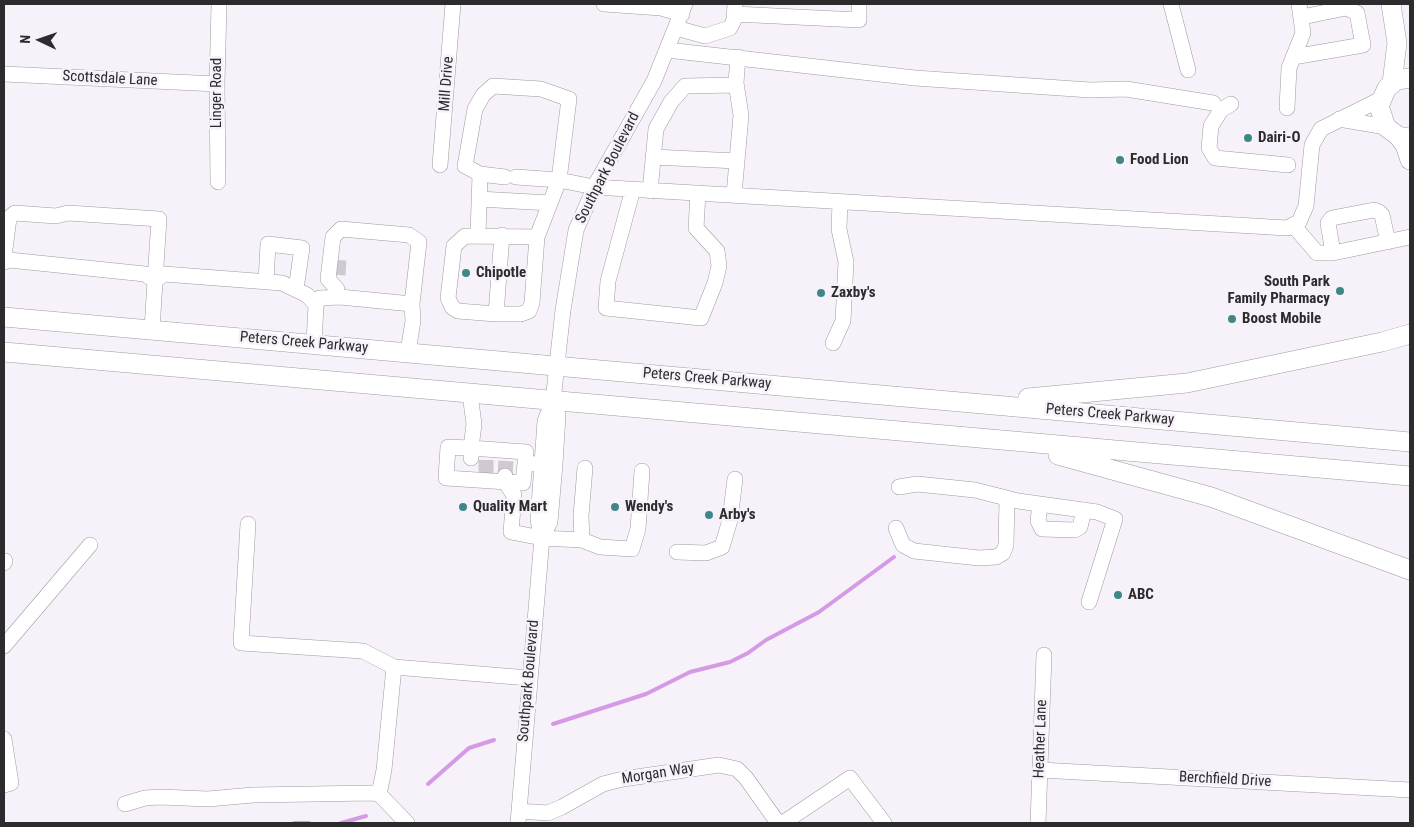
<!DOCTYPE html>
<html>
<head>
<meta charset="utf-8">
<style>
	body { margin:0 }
	#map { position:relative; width:1414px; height:827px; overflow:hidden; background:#f7f1f9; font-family:"Roboto Condensed",sans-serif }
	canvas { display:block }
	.frame { position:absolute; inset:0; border:5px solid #2d2b2e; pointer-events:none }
	.north { position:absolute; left:15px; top:15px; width:50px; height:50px; -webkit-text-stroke:4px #f7f1f9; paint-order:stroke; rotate:273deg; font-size:14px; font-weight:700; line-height:20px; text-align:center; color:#2d2b2e }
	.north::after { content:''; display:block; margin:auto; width:18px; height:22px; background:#2d2b2e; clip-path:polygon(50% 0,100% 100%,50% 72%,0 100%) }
</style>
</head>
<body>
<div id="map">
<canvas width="1414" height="827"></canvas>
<div class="frame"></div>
<div class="north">N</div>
</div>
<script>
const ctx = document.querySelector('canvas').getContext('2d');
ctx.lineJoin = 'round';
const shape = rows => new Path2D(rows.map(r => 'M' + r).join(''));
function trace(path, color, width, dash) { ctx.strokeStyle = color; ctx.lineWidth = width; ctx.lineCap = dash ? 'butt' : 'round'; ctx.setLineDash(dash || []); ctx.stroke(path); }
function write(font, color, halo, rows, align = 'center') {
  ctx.font = font + ' "Roboto Condensed",sans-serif'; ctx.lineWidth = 5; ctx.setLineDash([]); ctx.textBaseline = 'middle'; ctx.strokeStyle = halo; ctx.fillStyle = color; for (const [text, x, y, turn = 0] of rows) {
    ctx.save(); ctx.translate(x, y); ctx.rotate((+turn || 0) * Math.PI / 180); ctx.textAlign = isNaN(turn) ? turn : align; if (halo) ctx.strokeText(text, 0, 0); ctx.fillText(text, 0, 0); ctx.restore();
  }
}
trace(shape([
	[553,724,646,694,690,672,730,662,748,653,766,640,819,612,894,557],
	[428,784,469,748,494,740],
	[294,823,309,823],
	[341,823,366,816]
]), '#d59ae5', 4);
trace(shape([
	[338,275,339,256],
	[486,475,486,458],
	[505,476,506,460]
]), '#cfc9d0', 15, [15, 8]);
const minor = shape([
	[604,4,661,8,682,14],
	[1171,4,1188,70],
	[734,14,859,20,859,4],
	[1302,17,1346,8],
	[676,28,705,36,730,28,734,20,735,4],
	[667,50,915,78,1090,90,1126,89,1213,103],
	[1293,57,1363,45,1357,13,1346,8,1346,4],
	[4,74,217,84],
	[1231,104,1221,110,1211,126,1209,148,1215,158,1288,165],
	[1287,108,1289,68,1303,33,1299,4],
	[1339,119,1386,127],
	[653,157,737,161],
	[440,165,453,4],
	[505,177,480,174,465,166,475,109,483,95,493,86,541,89,569,99,559,180,537,237,532,303,529,311,521,314,496,314,458,311,452,307,448,298,454,246,465,236,537,237],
	[516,177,559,180,594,187,1287,228,1299,222,1306,206,1312,145,1321,129,1381,99],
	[218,182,217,84,219,4],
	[633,189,608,281,606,308,701,318,715,283,719,266,717,251,696,228,698,193],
	[650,191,656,129,671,102,685,86,736,85],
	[734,195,741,115,736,83,738,57],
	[479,199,550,203],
	[1293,225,1317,253,1333,253,1410,237],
	[478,235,480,174],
	[1333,253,1328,223,1332,218,1374,210,1379,212,1382,215,1388,242],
	[4,257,9,218,15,213,56,216,68,213,159,219,155,281],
	[4,262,9,260,145,274,155,281,152,330],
	[155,281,164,274,282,283,307,295,316,305],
	[266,281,268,244,302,248,296,289],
	[337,289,328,279,333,237,341,229,409,235,419,242,412,304],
	[496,314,502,235],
	[833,343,843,321,846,262,839,229,840,202],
	[314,344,316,305,320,298,340,297,412,304,413,321,408,352],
	[470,394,474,424,471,448,526,452,525,463,536,464],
	[471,458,471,448,448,447,446,478,523,483,525,463],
	[585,468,581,516,582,540,600,547,632,549,638,529,642,471],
	[505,476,505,482,514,495,511,532,542,538,582,540],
	[899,487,917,484,975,490,1018,501,1097,512,1115,519,1089,602],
	[1040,504,1038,521,1042,529,1075,530,1080,527,1084,510],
	[248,524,241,643,363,651,394,667,529,678],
	[896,528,903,545,914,551,979,558,996,557,1003,553,1006,545,1007,499],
	[542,538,550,522,555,464,558,415,553,401],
	[677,552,706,553,722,547,730,520,735,479],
	[4,563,5,561],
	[4,646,90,545],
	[4,739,11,783,4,785],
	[1040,770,1410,790],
	[379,794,384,770,394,667],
	[125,804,145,798,160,797,208,799,253,795,372,793,379,794,407,823],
	[519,811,548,813,562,807,603,784,623,779,719,765,737,769,746,778,778,823],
	[518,823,542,538,538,520,545,421,553,401,563,310,576,230,597,182,654,81,685,4],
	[783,823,850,778,884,823],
	[1038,823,1044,655]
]);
const major = shape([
	[1391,4,1397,43,1392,83],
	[1410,78,1397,80,1387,88,1379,106,1386,127,1398,136,1410,138],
	[1398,136,1405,145,1410,160],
	[4,317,1410,442],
	[4,352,1410,476],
	[1028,398,1187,383,1382,342,1410,334],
	[1058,455,1211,497,1410,570]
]);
trace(minor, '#9f9aa0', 16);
trace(major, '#9f9aa0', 20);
trace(minor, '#fff', 15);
trace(major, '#fff', 19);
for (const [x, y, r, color] of [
	[1248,138,5,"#3f8787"],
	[1120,160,5,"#3f8787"],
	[466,273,5,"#3f8787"],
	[1340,291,5,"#3f8787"],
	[821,293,5,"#3f8787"],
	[1232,319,5,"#3f8787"],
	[463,507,5,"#3f8787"],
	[615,507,5,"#3f8787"],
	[709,515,5,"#3f8787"],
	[1118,595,5,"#3f8787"]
]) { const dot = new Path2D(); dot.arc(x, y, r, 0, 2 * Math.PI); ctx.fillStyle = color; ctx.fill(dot); trace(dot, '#f7f1f9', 2); }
write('15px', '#2d2b2e', '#f7f1f9', [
	["Scottsdale Lane",110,79,3],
	["Mill Drive",447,84,-86],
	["Linger Road",217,93,-90],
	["Southpark Boulevard",608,168,-63],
	["Peters Creek Parkway",304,343,5],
	["Peters Creek Parkway",707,379,5],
	["Peters Creek Parkway",1110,415,5],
	["Southpark Boulevard",529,681,-85],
	["Heather Lane",1041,739,-88],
	["Morgan Way",658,774,-9],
	["Berchfield Drive",1225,780,3]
]);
write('bold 15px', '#2d2b2e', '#f7f1f9', [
	["Dairi-O",1258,138],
	["Food Lion",1130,160],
	["Chipotle",476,273],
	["South Park",1330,282,"right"],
	["Family Pharmacy",1330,299,"right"],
	["Zaxby's",831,293],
	["Boost Mobile",1242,319],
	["Quality Mart",473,507],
	["Wendy's",625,507],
	["Arby's",719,515],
	["ABC",1128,595]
], 'left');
</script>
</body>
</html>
